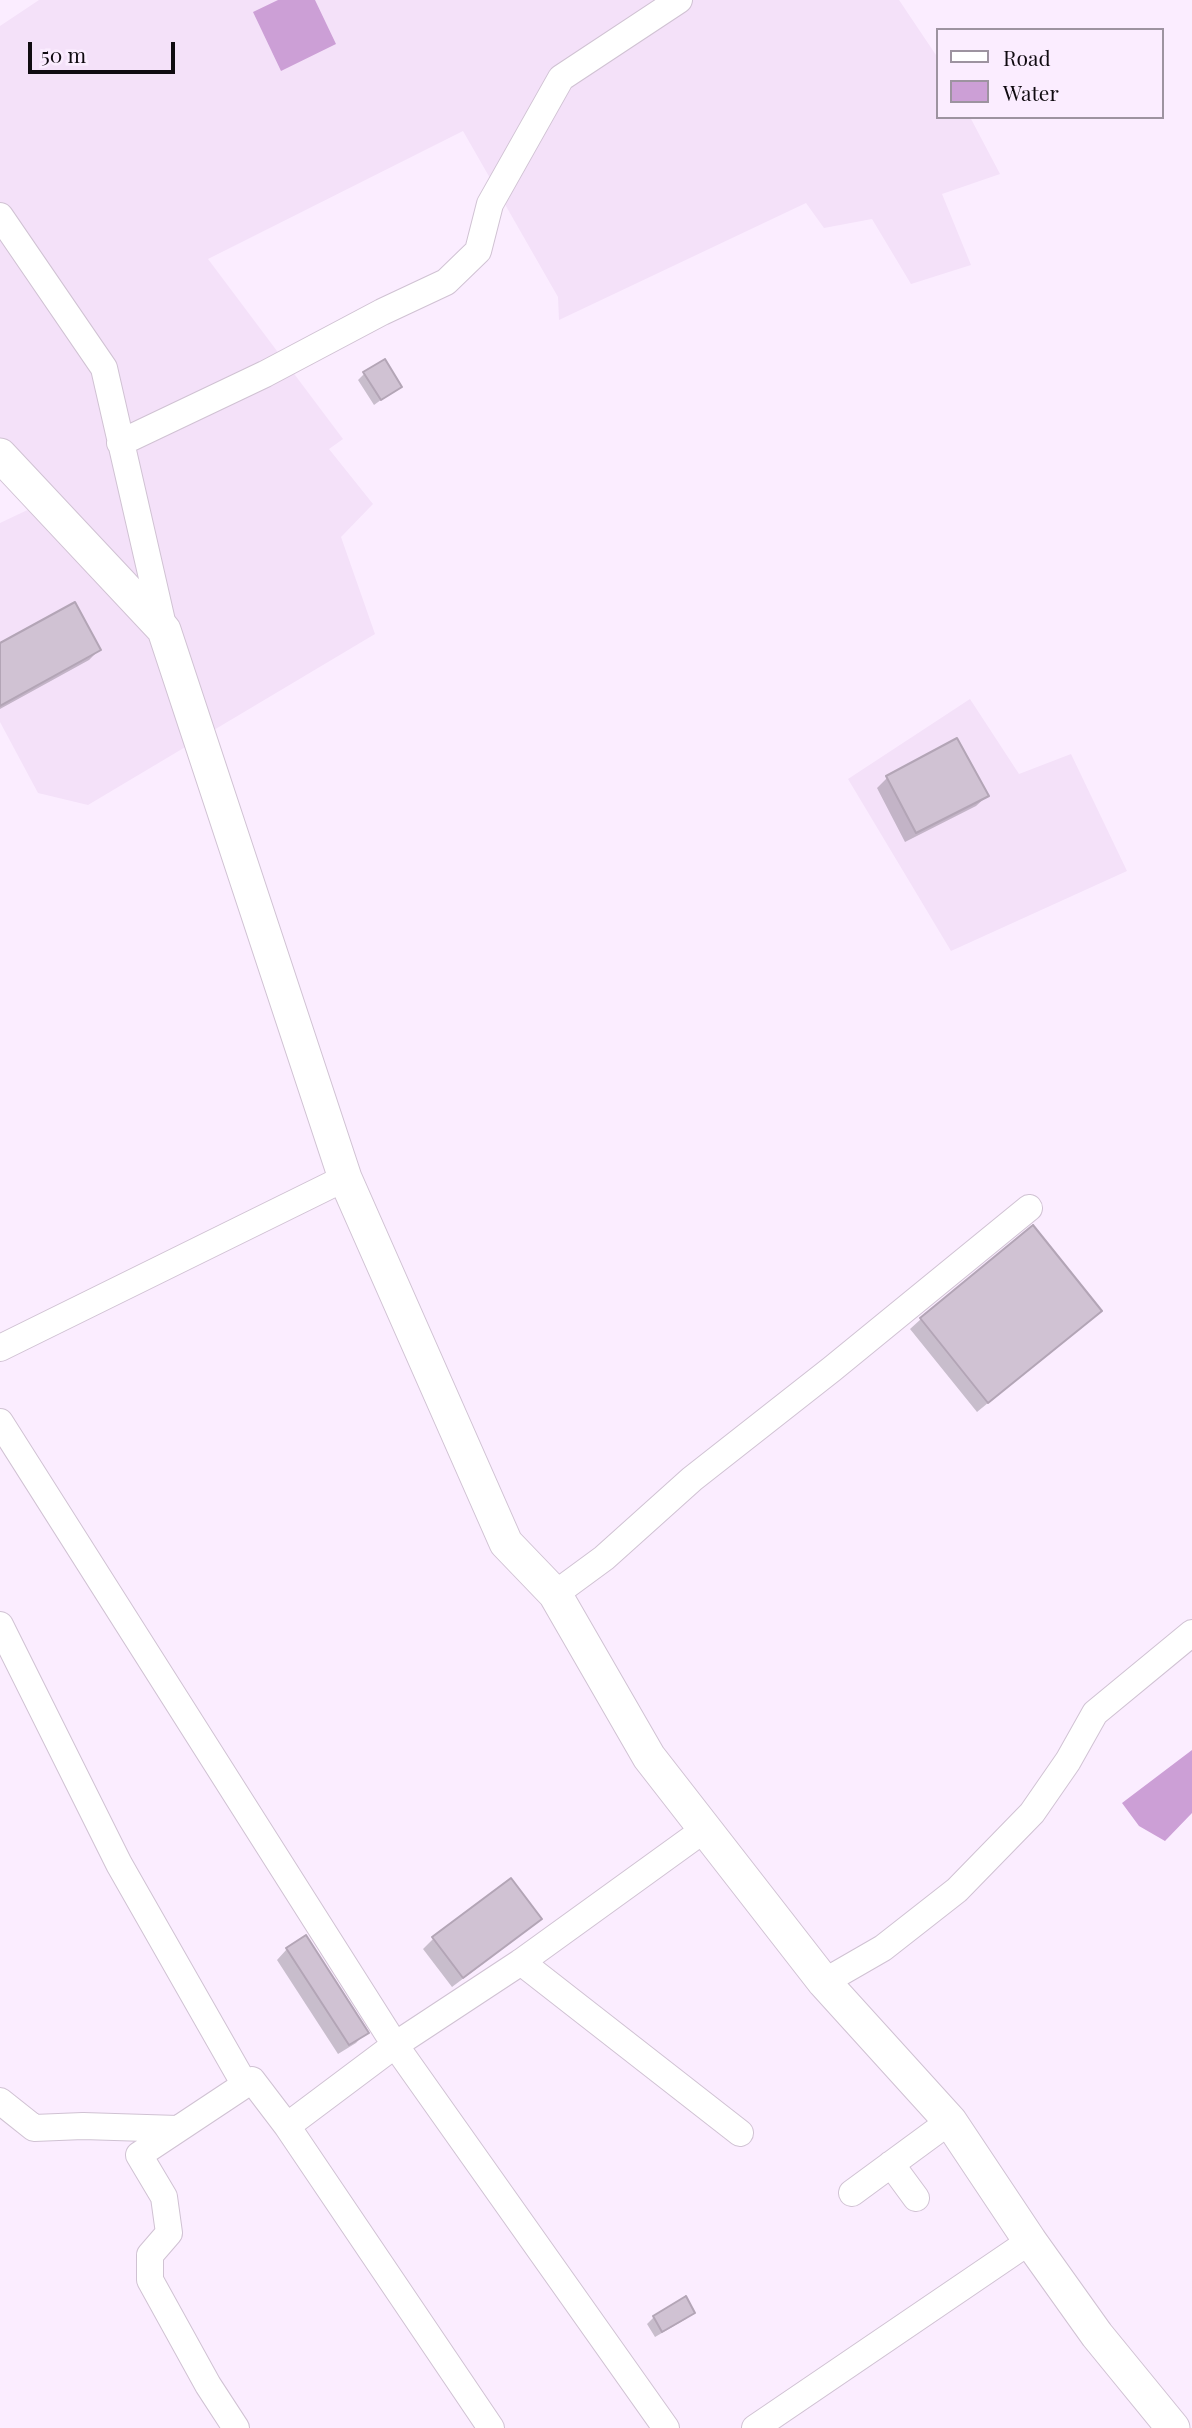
<!DOCTYPE html>
<html>
<head>
<meta charset="utf-8">
<style>
	body { margin:0 }
	#map { position:relative; width:1192px; height:2428px; overflow:hidden; background:#fbedff; font-family:"Playfair Display",serif }
	canvas { display:block }
	.legend { position:absolute; left:936px; top:28px; width:228px; height:91px; box-sizing:border-box; background:#fbedff; border:2px solid #9d93a0; margin:0; padding:9px 12px; list-style:none; font-size:21px; color:#100b11 }
	.legend li { display:flex; align-items:center; gap:14px; height:35px }
	.legend b { width:35px; border:2px solid #9d93a0 }
	.scale { position:absolute; left:28px; top:42px; width:147px; height:32px; box-sizing:border-box; border:4px solid #100b11; border-top:0; padding-left:9px; font-size:21px; line-height:24px; white-space:nowrap; color:#100b11; -webkit-text-stroke:5px #fbedff; paint-order:stroke }
</style>
</head>
<body>
<div id="map">
<canvas width="1192" height="2428"></canvas>
<ul class="legend">
<li><b style="height:9px;background:#fff"></b>Road</li>
<li><b style="height:19px;background:#cc9fd6"></b>Water</li>
</ul>
<div class="scale">50 m</div>
</div>
<script>
const ctx = document.querySelector('canvas').getContext('2d');
ctx.lineJoin = 'round';
function paint(path, color) { ctx.fillStyle = color; ctx.fill(path, 'evenodd'); }
const shape = rows => new Path2D(rows.map(r => 'M' + r).join(''));
function trace(path, color, width, dash) { ctx.strokeStyle = color; ctx.lineWidth = width; ctx.lineCap = dash ? 'butt' : 'round'; ctx.setLineDash(dash || []); ctx.stroke(path); }
paint(shape([
	[39,0,899,0,938,58,938,117,970,117,1000,174,942,194,971,265,911,284,872,219,824,228,806,203,559,320,558,297,463,131,208,259,343,439,329,449,373,504,341,537,375,634,88,805,38,793,0,722,0,523,38,505,0,462,0,26],
	[970,699,1019,774,1071,754,1127,871,951,951,848,779]
]), '#f4e1f9');
paint(shape([
	[278,0,315,0,336,44,281,71,253,12],
	[1192,1750,1192,1813,1165,1841,1139,1826,1122,1803]
]), '#cc9fd6');
paint(shape([
	[365,373,400,386,374,405,358,380],
	[0,645,99,650,89,660,0,709],
	[887,778,987,796,976,806,905,842,877,788],
	[1100,1311,977,1412,910,1329,921,1319],
	[540,1919,529,1929,452,1987,423,1949,434,1938],
	[287,1949,366,2032,356,2043,338,2054,277,1960],
	[693,2312,686,2319,655,2337,647,2324,654,2317]
]), '#0003');
const building = shape([
	[385,359,402,387,381,400,363,372,385,359],
	[75,602,101,650,0,706,0,643,75,602],
	[957,738,989,796,916,833,886,776,957,738],
	[1033,1225,1102,1311,988,1403,920,1318,1033,1225],
	[511,1878,542,1919,463,1978,432,1937,511,1878],
	[306,1935,369,2033,349,2045,286,1948,306,1935],
	[686,2296,695,2313,662,2332,653,2316,686,2296]
]);
paint(building, '#d0c2d3');
trace(building, '#b3a5b6', 2);
const minor = shape([
	[0,216,104,368,164,630],
	[120,443,265,374,382,312,446,282,478,251,490,204,561,78,679,0],
	[0,1348,345,1178],
	[0,1422,395,2045,666,2428],
	[555,1594,604,1558,692,1479,832,1369,1029,1208],
	[0,1625,119,1864,245,2085],
	[521,1962,740,2133],
	[824,1982,883,1948,957,1890,1032,1813,1068,1761,1095,1713,1192,1633],
	[0,2101,34,2128,83,2126,178,2129],
	[287,2126,395,2045,521,1962,705,1829],
	[891,2164,916,2198],
	[852,2193,950,2121],
	[236,2428,208,2385,150,2280,150,2255,169,2233,164,2197,139,2155,252,2080,287,2126,491,2428],
	[755,2428,1030,2241]
]);
const major = shape([
	[0,455,164,630,345,1178,506,1543,555,1594,649,1757,824,1982,950,2121,1030,2241,1097,2335,1173,2428]
]);
trace(minor, '#d0c2d3', 28);
trace(major, '#d0c2d3', 35);
trace(minor, '#fff', 26);
trace(major, '#fff', 33);
</script>
</body>
</html>
